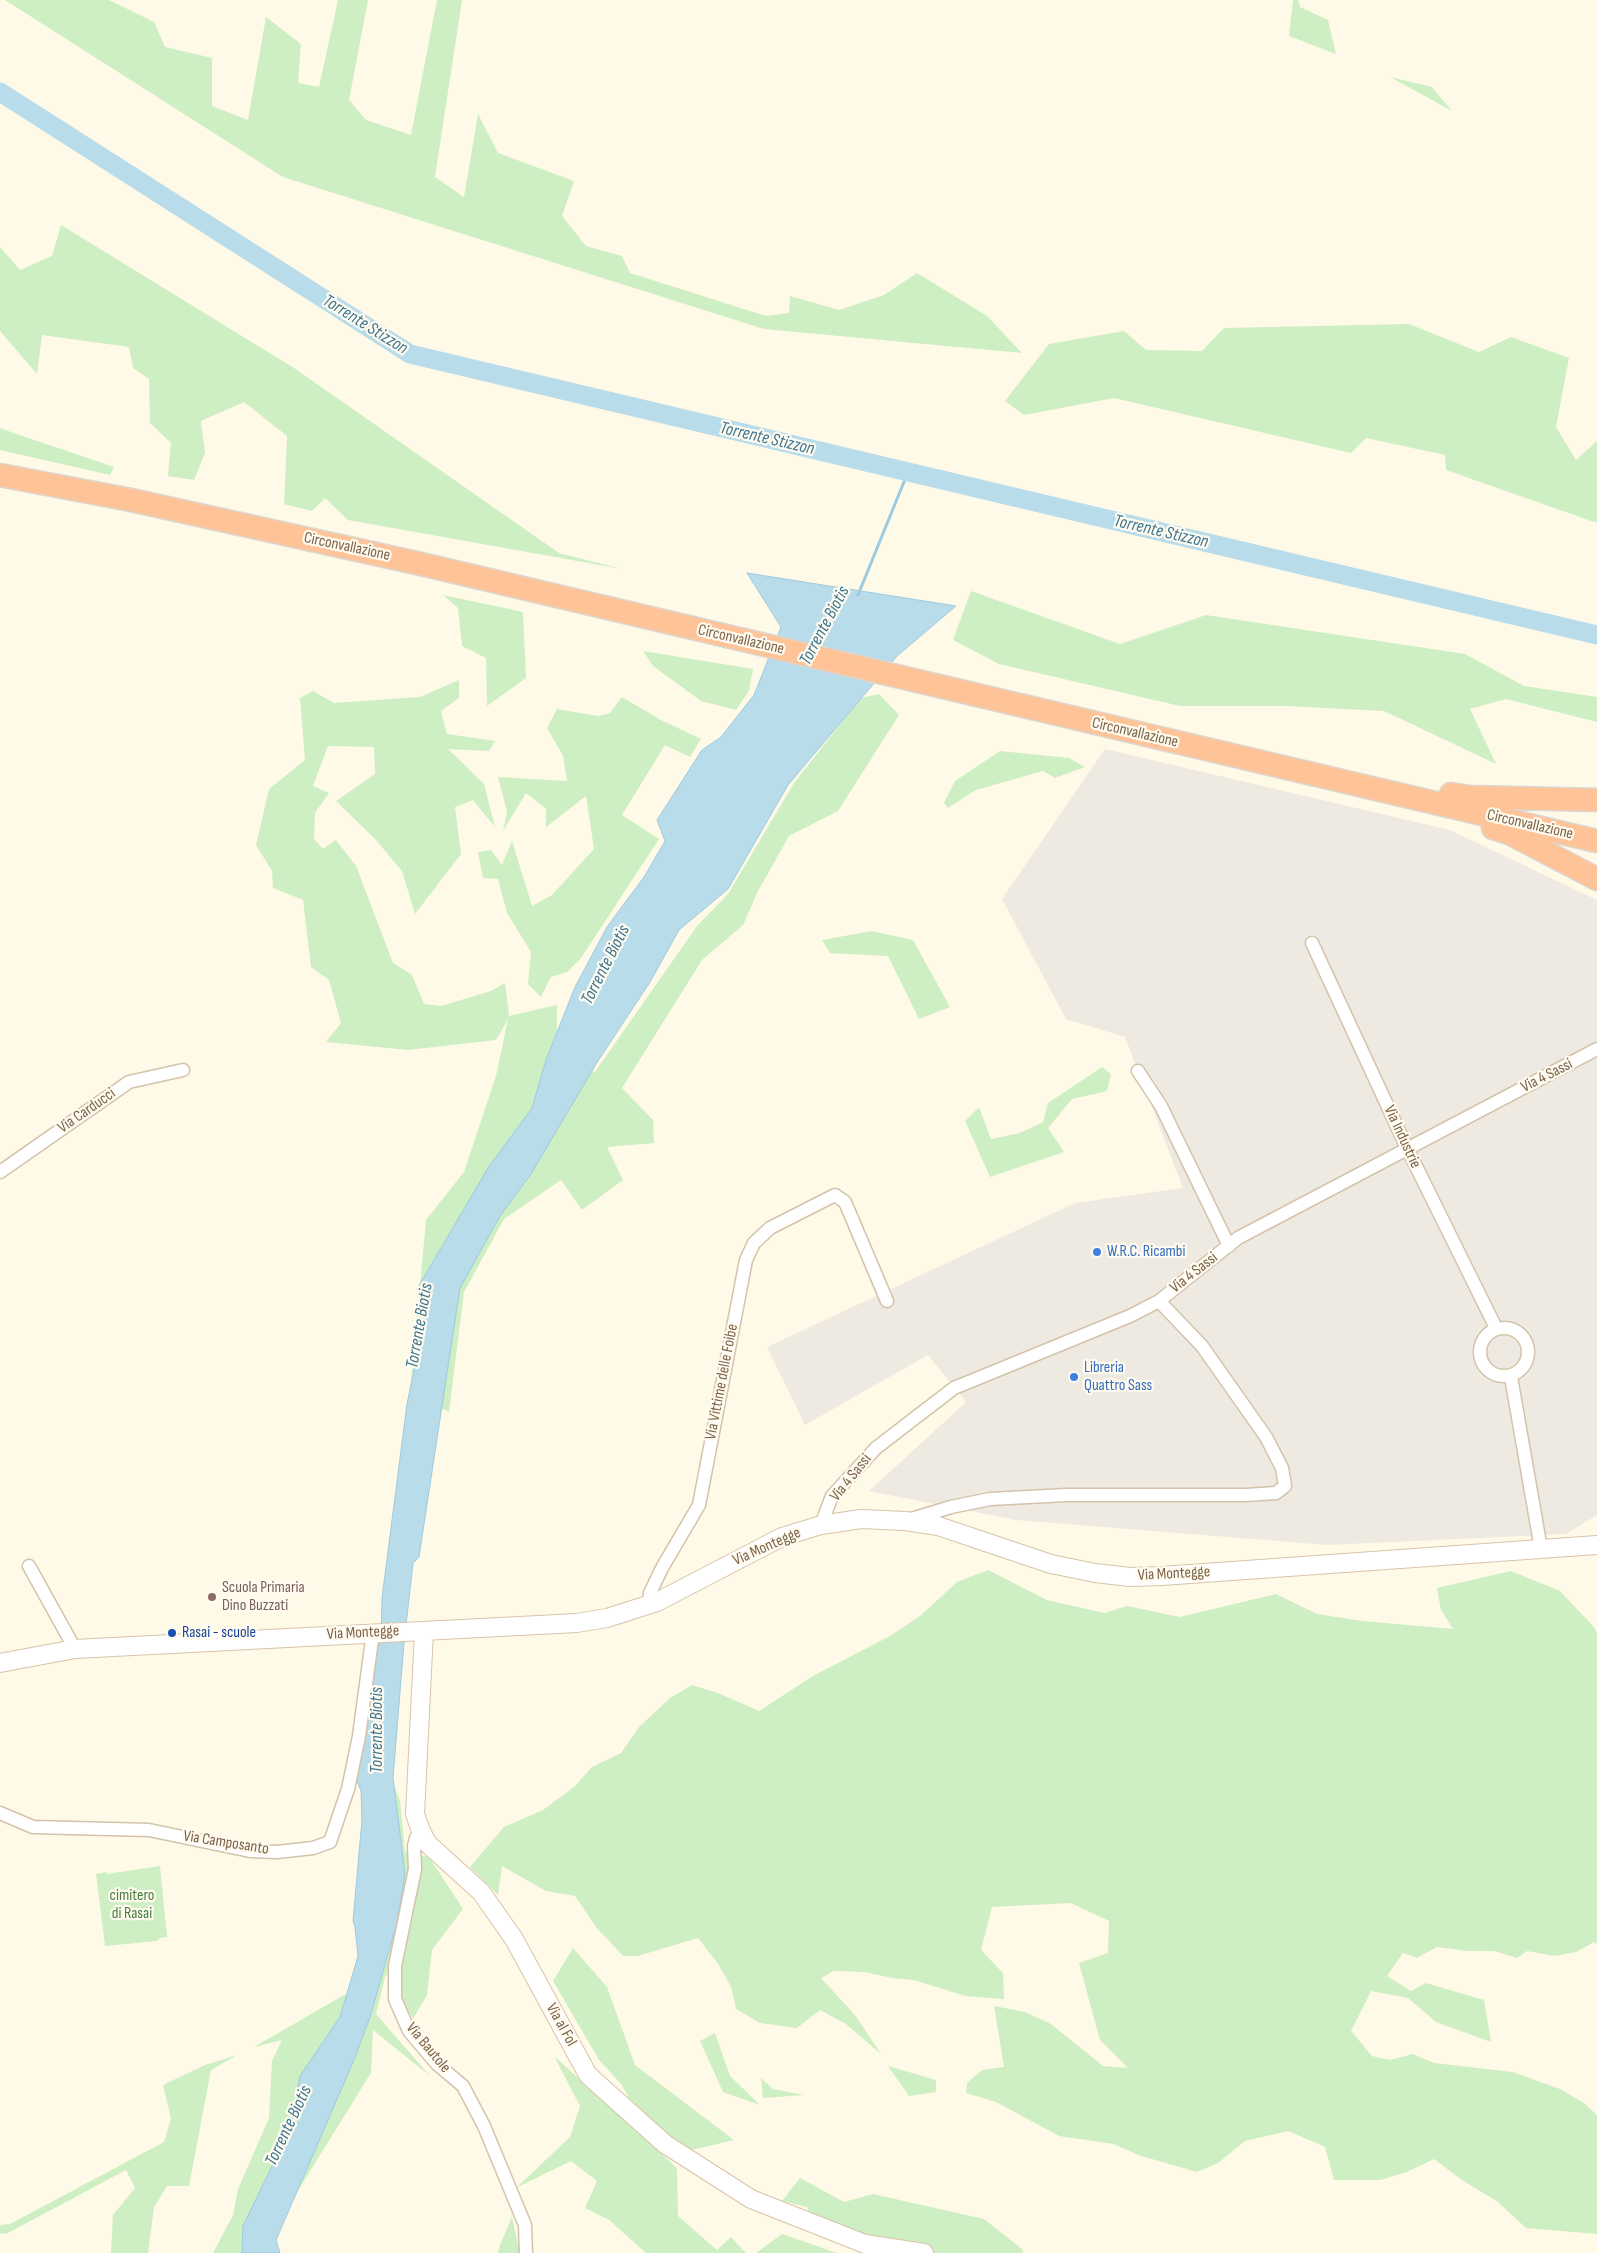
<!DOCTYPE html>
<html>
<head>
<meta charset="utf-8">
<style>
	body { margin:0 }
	canvas { display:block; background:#fff9e7 }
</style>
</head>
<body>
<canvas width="1597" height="2253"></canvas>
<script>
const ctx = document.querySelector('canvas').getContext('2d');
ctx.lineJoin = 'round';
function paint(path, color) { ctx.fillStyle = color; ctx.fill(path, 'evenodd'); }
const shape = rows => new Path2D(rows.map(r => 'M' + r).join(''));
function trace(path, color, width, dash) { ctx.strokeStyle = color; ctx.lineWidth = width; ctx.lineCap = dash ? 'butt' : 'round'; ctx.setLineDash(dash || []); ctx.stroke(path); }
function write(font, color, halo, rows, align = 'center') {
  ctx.font = font + ' "Sofia Sans Condensed",sans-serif'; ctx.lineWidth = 4.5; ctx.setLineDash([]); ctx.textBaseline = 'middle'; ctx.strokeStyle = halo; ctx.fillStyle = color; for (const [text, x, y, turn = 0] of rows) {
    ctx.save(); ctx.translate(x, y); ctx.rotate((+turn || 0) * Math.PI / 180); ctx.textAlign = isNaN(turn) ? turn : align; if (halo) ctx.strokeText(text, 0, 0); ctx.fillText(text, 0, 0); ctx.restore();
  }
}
paint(shape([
	[1105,749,1450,830,1597,900,1597,1515,1566,1534,1327,1545,1016,1520,869,1491,966,1402,928,1355,805,1425,767,1347,1075,1203,1183,1188,1125,1037,1066,1019,1002,899]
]), '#efeae1');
paint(shape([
	[5,0,109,0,154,22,165,47,212,58,212,106,248,120,266,17,301,44,298,83,319,87,338,0,368,0,349,100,366,120,411,135,437,0,462,0,435,177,464,197,478,114,498,153,574,181,562,216,586,246,622,256,630,273,766,316,789,313,790,296,839,310,884,295,917,273,987,316,1022,353,764,329,283,177],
	[1293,0,1298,0,1300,7,1328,20,1336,54,1289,36],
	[1390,77,1432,87,1452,111],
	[61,225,294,368,559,553,622,569,348,520,325,498,312,511,284,504,287,436,244,402,201,421,205,453,194,480,168,476,171,443,150,423,149,379,133,368,129,347,42,335,37,374,0,331,0,247,20,270,52,256],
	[1409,324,1479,352,1511,337,1569,358,1556,427,1576,460,1597,441,1597,523,1446,470,1445,455,1366,438,1351,453,1114,398,1024,415,1005,401,1049,344,1124,331,1146,350,1202,351,1224,328],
	[0,428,8,431,114,467,110,475,0,450],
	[971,591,1120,644,1206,615,1465,654,1524,686,1597,697,1597,722,1506,699,1470,709,1496,764,1384,711,1286,706,1180,706,999,664,953,640],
	[443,595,523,612,526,678,487,706,486,658,462,646,458,608],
	[643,651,753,669,749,691,736,710,701,701,653,666],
	[459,680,459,698,441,711,447,734,495,741,489,751,448,749,484,784,495,827,473,800,455,807,461,854,415,914,402,871,375,839,336,801,375,774,374,747,328,746,313,786,329,793,315,813,314,839,323,849,336,840,356,866,393,963,412,975,424,1004,441,1006,491,991,505,983,509,1016,557,1005,557,1052,595,1072,697,926,728,894,794,783,861,698,879,694,899,715,838,811,789,836,758,891,743,925,702,960,622,1088,653,1120,654,1143,607,1147,623,1180,582,1210,561,1180,504,1219,464,1292,449,1412,410,1392,426,1220,464,1172,496,1076,508,1019,496,1040,408,1050,326,1042,341,1023,329,980,311,967,303,900,273,888,272,871,256,845,269,789,305,760,300,698,313,691,334,703,420,697],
	[622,697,661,720,701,739,690,757,665,745,622,815,659,839,581,958,567,972,551,977,541,997,528,984,531,952,507,913,498,879,483,878,478,852,491,850,502,865,512,841,532,906,552,895,594,849,586,796,546,827,546,809,526,793,503,831,507,812,498,777,567,781,563,756,547,728,557,709,598,716,610,713],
	[1000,751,1069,758,1085,767,1055,778,1043,771,976,790,948,808,944,803,955,781],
	[872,931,913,940,950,1007,919,1019,888,956,830,953,822,940],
	[1102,1067,1111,1074,1107,1091,1072,1099,1048,1128,1064,1152,990,1177,965,1121,979,1107,991,1139,1020,1133,1043,1122,1048,1103],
	[988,1570,1047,1600,1104,1613,1127,1606,1180,1617,1276,1594,1317,1614,1362,1621,1453,1629,1441,1610,1437,1588,1511,1571,1560,1591,1592,1625,1597,1632,1597,1944,1594,1942,1576,1952,1555,1956,1527,1951,1517,1958,1494,1951,1467,1951,1437,1947,1417,1958,1403,1953,1387,1976,1411,1991,1426,1983,1484,2000,1491,2042,1436,2022,1408,1998,1371,1991,1351,2031,1372,2056,1390,2060,1413,2054,1434,2063,1513,2072,1560,2089,1584,2103,1597,2115,1597,2234,1526,2228,1498,2202,1462,2180,1434,2159,1407,2172,1380,2180,1334,2180,1325,2147,1288,2131,1245,2141,1218,2163,1197,2172,1138,2155,1114,2144,1059,2136,996,2102,966,2093,967,2083,982,2070,1004,2067,994,2006,1025,2012,1051,2024,1103,2066,1128,2068,1100,2040,1079,1963,1108,1953,1109,1921,1071,1903,992,1907,981,1950,1003,1973,1004,1999,965,1996,914,1980,892,1978,865,1972,834,1971,821,1978,855,2015,881,2054,846,2024,820,2010,797,2028,760,2023,736,2009,731,1987,719,1965,698,1938,638,1956,623,1956,596,1927,575,1896,546,1891,502,1866,498,1895,470,1867,504,1827,543,1810,574,1787,592,1767,621,1753,639,1727,670,1698,692,1685,718,1693,759,1711,813,1676,890,1636,920,1616,957,1582],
	[389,1772,400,1801,405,1852,429,1857,463,1909,432,1950,427,1995,413,2019,386,1973,376,2014,430,2076,373,2030,371,2073,276,2226,253,2253,213,2253,233,2215,238,2189,269,2118,272,2061,282,2040,254,2047,351,1991,362,1947],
	[160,1866,167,1937,160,1938,157,1941,105,1946,96,1874,107,1872,107,1874],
	[573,1948,607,1987,635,2065,734,2140,688,2151,634,2108,622,2085,599,2060,553,1981],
	[715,2033,730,2076,760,2105,723,2092,700,2041],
	[237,2055,211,2070,189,2186,167,2186,154,2207,148,2253,111,2253,113,2215,135,2188,126,2170,6,2234,0,2233,0,2225,10,2224,164,2142,171,2118,163,2085,205,2065],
	[554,2056,677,2168,678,2216,717,2250,731,2237,746,2253,646,2253,609,2220,585,2208,597,2181,571,2161,516,2188,570,2137,580,2106],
	[888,2066,936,2080,936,2092,909,2096],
	[761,2078,773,2089,804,2095,763,2098],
	[800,2178,844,2202,873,2194,984,2219,1022,2249,1023,2253,858,2253,845,2230,810,2214,807,2207,782,2201],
	[512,2217,520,2253,498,2253,500,2245],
	[782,2234,837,2253,756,2253]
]), '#ceefc3');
const water = shape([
	[747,573,956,606,897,656,788,785,728,889,679,930,650,982,596,1064,531,1174,500,1216,460,1288,419,1557,413,1563,404,1643,393,1778,405,1874,397,1923,370,2017,354,2060,276,2240,280,2253,242,2253,243,2226,290,2129,300,2076,340,2017,358,1956,355,1927,353,1921,362,1820,361,1791,356,1778,375,1653,381,1640,382,1598,407,1404,427,1307,417,1289,488,1168,532,1108,546,1060,575,987,607,927,644,877,665,841,657,820,702,750,721,737,754,695,781,627,747,573]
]);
paint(water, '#b9dceb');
trace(water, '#9ecade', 1);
trace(shape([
	[858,595,908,472]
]), '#9ecade', 3);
trace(shape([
	[0,92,410,354,1597,635]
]), '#b9dceb', 19);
const street = shape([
	[1312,943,1407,1148,1496,1328],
	[1138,1071,1161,1106,1229,1246],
	[0,1172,129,1082,183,1070],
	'1480 1352a24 24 0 1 1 48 0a24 24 0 1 1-48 0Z',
	[1511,1377,1541,1549],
	[908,1520,951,1507,990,1499,1066,1495,1246,1495,1276,1493,1285,1486,1282,1468,1266,1437,1202,1346,1159,1301],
	[821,1525,832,1496,876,1448,954,1388,1130,1316,1159,1301,1238,1238,1597,1049],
	[29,1566,75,1649],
	[649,1605,650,1593,662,1568,699,1505,746,1260,754,1243,770,1228,835,1195,845,1202,887,1301],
	[0,1813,33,1827,149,1830,250,1851,277,1852,313,1848,330,1842,348,1789,359,1736,373,1632],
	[421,1831,416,1838,414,1846,415,1869,395,1966,395,1999,409,2031,437,2064,463,2086,484,2126,525,2225,526,2253]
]);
const secondary = shape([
	[424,1631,415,1814,421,1831,428,1844,481,1892,514,1939,588,2075,665,2144,751,2199,865,2244,924,2253],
	[0,1663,75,1649,577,1623,607,1618,657,1602,782,1537,821,1525,861,1519,905,1521,938,1526,1051,1564,1095,1573,1130,1577,1162,1576,1597,1545]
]);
const highway = shape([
	[0,475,131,500,421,564,1597,841],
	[1451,794,1470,797,1597,800],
	[1493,828,1509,833,1597,879]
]);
trace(street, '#d3c3ab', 15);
trace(secondary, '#d7c4a8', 20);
trace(highway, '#ddd6cf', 25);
trace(street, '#fff', 12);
trace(secondary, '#fff', 18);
trace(highway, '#ffc398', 22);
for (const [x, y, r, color] of [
	[1097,1252,5,"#3f7fe0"],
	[1074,1377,5,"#3f7fe0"],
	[212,1597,5,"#8d6e63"],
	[172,1633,5,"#1a4fb4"]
]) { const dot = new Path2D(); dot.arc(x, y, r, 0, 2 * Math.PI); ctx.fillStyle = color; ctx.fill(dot); trace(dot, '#fffbf0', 2); }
write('16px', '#7d6348', '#fffbf0', [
	["Circonvallazione",347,547,12],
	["Circonvallazione",741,640,13],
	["Circonvallazione",1135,733,13],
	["Circonvallazione",1530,825,13],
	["Via 4 Sassi",1547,1076,-27],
	["Via Carducci",87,1111,-35],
	["Via Industrie",1402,1137,65],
	["Via 4 Sassi",1194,1273,-38],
	["Via Vittime delle Foibe",722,1382,-79],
	["Via 4 Sassi",851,1478,-51],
	["Via Montegge",767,1547,-24],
	["Via Montegge",1174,1574,-3],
	["Via Montegge",363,1633,-3],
	["Via Camposanto",226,1843,9],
	["Via al Fol",561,2025,61],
	["Via Bautole",428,2048,50]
]);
write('16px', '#366cbe', '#fffbf0', [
	["W.R.C. Ricambi",1107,1252],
	["Libreria",1084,1368],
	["Quattro Sass",1084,1386]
], 'left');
write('16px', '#785e54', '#fffbf0', [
	["Scuola Primaria",222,1588],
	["Dino Buzzati",222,1606]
], 'left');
write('16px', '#164399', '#fffbf0', [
	["Rasai - scuole",182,1633]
], 'left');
write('16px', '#457d3c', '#fffbf0', [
	["cimitero",132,1896],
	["di Rasai",132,1914]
]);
write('italic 18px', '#3e7792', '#fffbf0', [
	["Torrente Stizzon",365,325,32],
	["Torrente Stizzon",767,439,13],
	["Torrente Stizzon",1161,532,13],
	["Torrente Biotis",825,626,-62],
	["Torrente Biotis",606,965,-63],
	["Torrente Biotis",420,1326,-80],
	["Torrente Biotis",377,1730,-90],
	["Torrente Biotis",289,2126,-65]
]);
</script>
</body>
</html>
